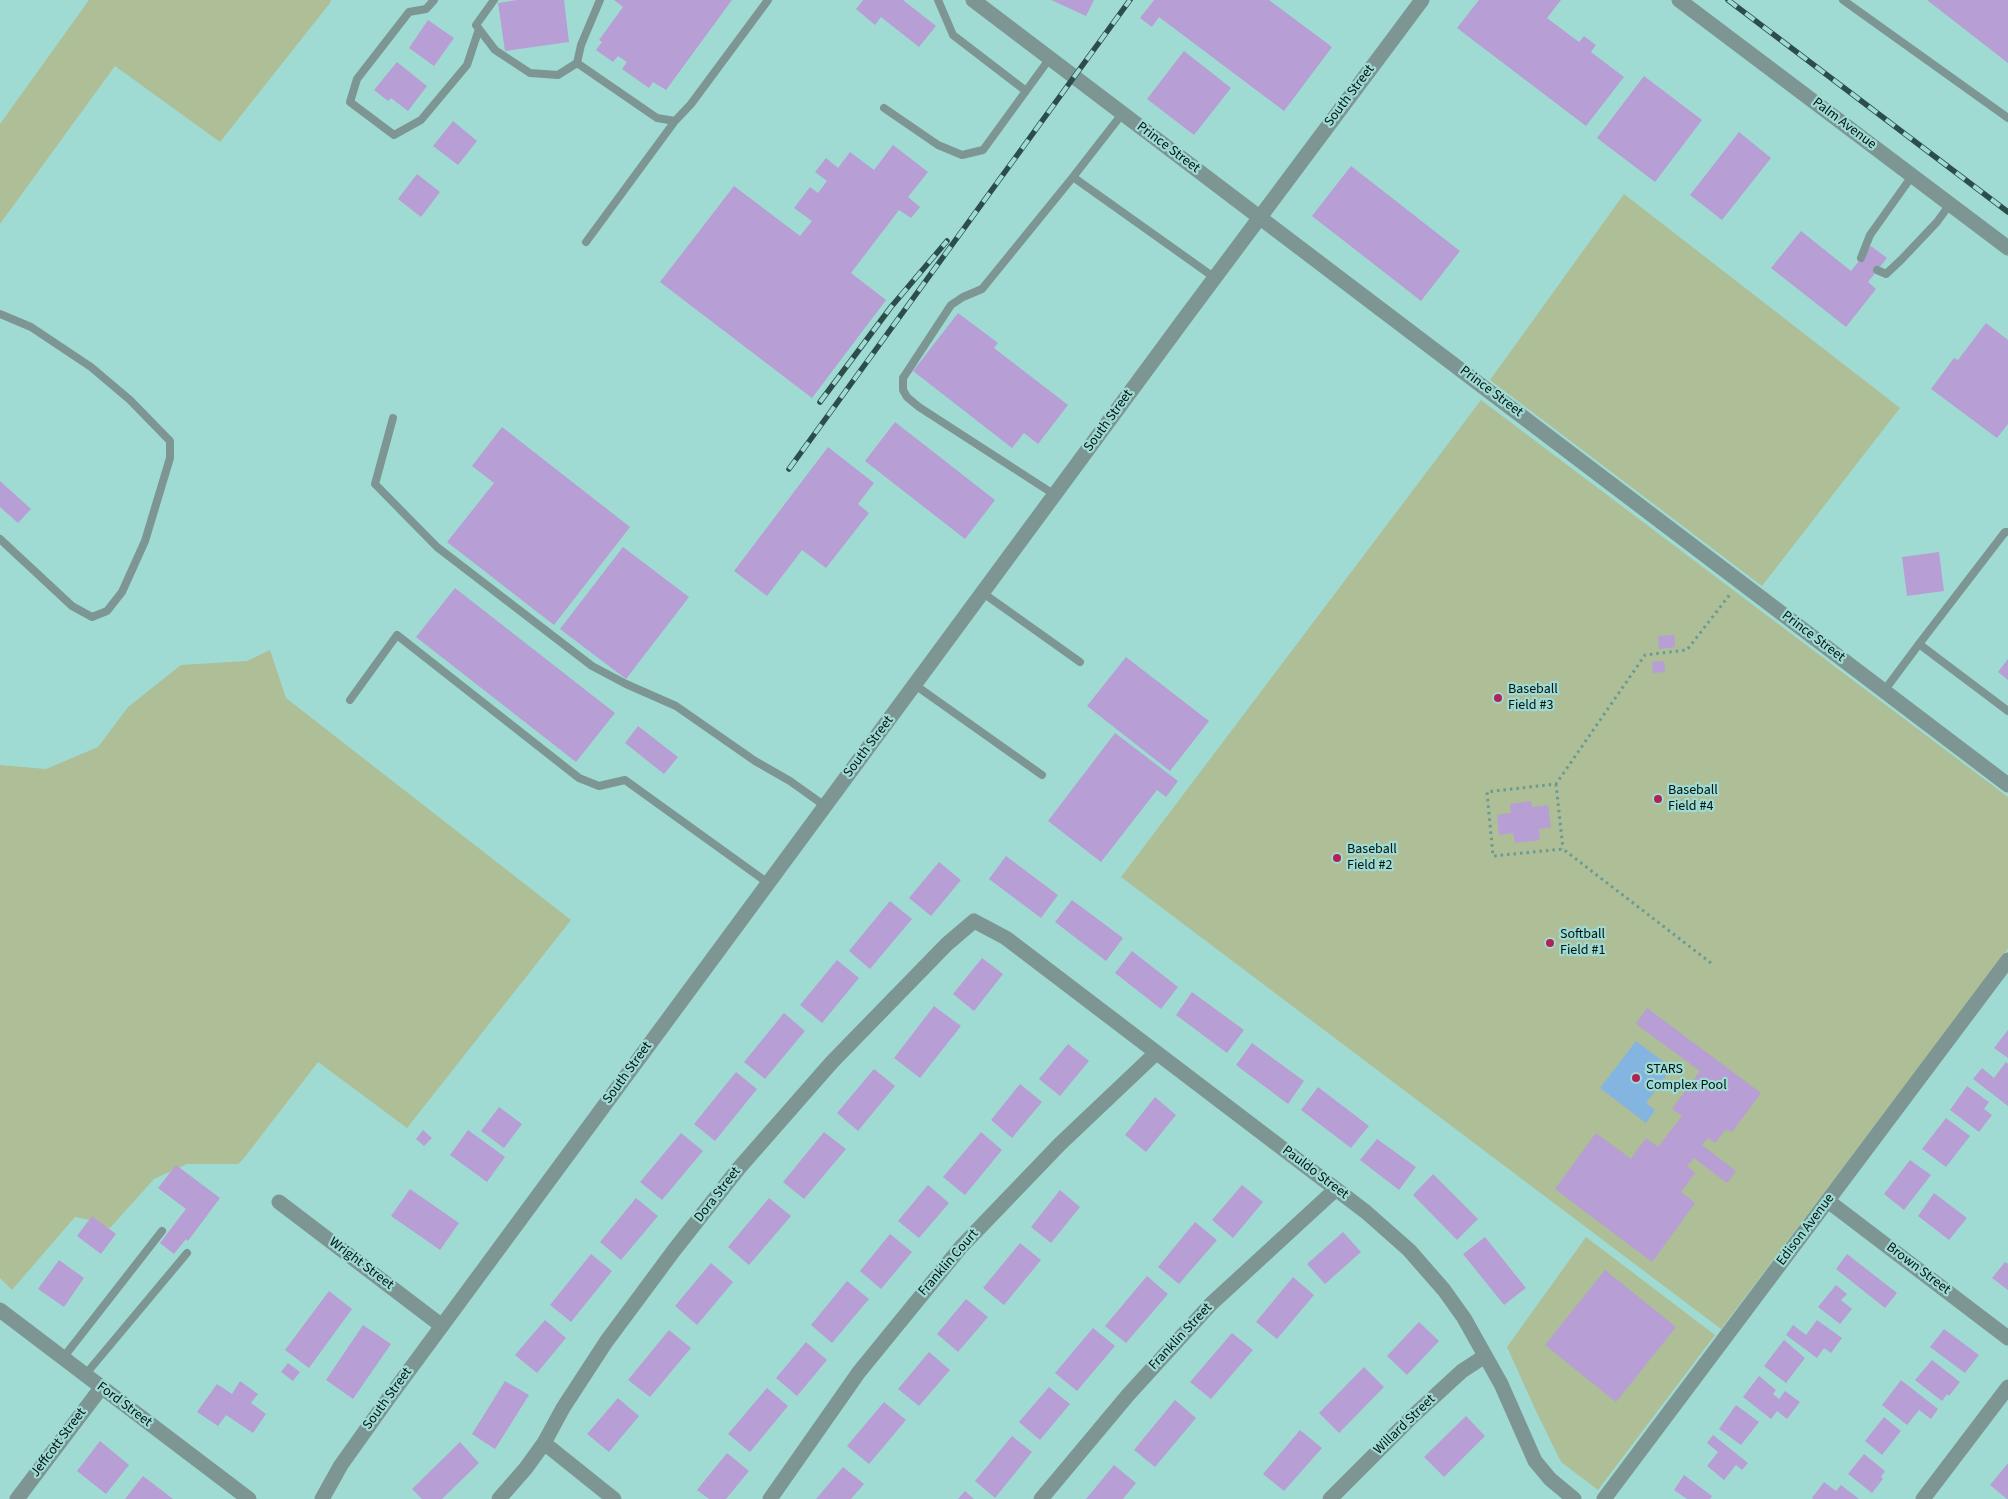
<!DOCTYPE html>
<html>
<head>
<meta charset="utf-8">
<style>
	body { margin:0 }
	canvas { display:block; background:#9fdbd3 }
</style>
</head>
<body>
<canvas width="2008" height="1499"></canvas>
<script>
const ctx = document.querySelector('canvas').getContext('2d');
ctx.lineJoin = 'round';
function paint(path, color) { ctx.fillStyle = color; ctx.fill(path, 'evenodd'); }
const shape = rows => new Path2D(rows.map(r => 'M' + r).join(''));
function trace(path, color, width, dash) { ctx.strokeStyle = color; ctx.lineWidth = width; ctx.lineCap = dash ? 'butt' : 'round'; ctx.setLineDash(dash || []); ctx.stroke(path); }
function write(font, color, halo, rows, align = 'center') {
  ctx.font = font + ' "Source Sans 3",sans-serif'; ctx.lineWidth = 4.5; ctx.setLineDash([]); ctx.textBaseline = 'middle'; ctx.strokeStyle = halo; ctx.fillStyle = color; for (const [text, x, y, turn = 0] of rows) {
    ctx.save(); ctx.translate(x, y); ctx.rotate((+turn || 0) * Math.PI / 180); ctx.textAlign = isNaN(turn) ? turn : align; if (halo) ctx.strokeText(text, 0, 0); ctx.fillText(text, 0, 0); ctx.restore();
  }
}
paint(shape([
	[89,0,331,0,330,3,220,142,115,66,0,224,0,124],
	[1624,194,1900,408,1762,586,1490,380],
	[1481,400,2008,797,2008,949,1721,1329,1121,877],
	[270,650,286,698,571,920,407,1128,318,1062,244,1158,238,1164,187,1164,154,1179,110,1228,90,1220,75,1217,12,1290,0,1278,0,765,46,769,98,747,128,707,181,665,247,661],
	[1586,1237,1715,1335,1598,1490,1561,1462,1536,1411,1507,1347]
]), '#aebe97');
paint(shape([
	[1636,1041,1672,1068,1646,1103,1655,1110,1646,1123,1600,1088]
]), '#84b5e0');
paint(shape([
	[517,0,564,0,569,42,505,51,498,3],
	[614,0,732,0,666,90,653,82,649,88,622,69,627,62,618,56,613,62,596,50,602,42,599,40,623,7],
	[863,0,903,0,936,26,919,47,881,17,875,25,856,9],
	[1051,0,1094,0,1086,16],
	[1154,0,1269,0,1332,47,1284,111,1159,17,1152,27,1140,18],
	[1479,0,1561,0,1547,18,1579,42,1584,36,1596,45,1591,52,1624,77,1586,126,1457,28],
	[1927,0,2008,0,2008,63],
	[428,20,454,38,434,66,409,48],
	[1184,51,1231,88,1194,135,1147,99],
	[397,62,427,86,408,111,391,98,388,101,374,90],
	[1644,76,1702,120,1655,182,1597,138],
	[453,121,477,141,458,165,433,146],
	[1739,132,1771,158,1722,220,1690,195],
	[893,145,928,172,908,197,920,207,911,218,899,210,851,273,886,300,812,398,660,282,734,186,800,236,812,221,794,208,810,187,818,193,827,181,815,172,826,158,838,168,850,152,874,170],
	[1351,166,1460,251,1421,301,1312,216],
	[417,174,440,192,421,217,398,199],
	[1801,231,1851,271,1871,246,1887,258,1868,282,1876,289,1846,327,1771,268],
	[958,313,998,343,994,348,1068,405,1038,444,1024,433,1012,448,913,371],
	[1986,323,2008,340,2008,424,1997,438,1931,389,1954,358,1958,360],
	[895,422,995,500,965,539,865,461],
	[502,427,630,527,554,625,447,542,494,483,472,466],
	[828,447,874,483,858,504,869,513,826,568,802,550,767,596,734,571],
	[0,481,31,509,18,523,0,507],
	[623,547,689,597,626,679,560,629],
	[1939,552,1944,591,1907,596,1902,557],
	[455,588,615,713,576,762,416,637],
	[1674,635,1675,647,1659,649,1658,636],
	[1126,657,1209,721,1170,771,1087,706],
	[2008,659,2008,680,1998,672],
	[1664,661,1665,672,1653,673,1652,662],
	[638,726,678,757,664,774,625,743],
	[1115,733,1178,781,1166,797,1157,790,1101,862,1048,821],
	[1531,801,1532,807,1548,805,1551,827,1539,829,1540,840,1515,843,1513,833,1499,835,1497,815,1511,813,1510,804],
	[1006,856,1058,895,1041,918,989,879],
	[939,862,961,880,931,916,909,898],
	[1072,900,1123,938,1106,961,1055,922],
	[890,901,912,919,870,969,849,951],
	[1132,951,1178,987,1161,1009,1115,973],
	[982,958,1003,974,974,1011,953,994],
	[837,960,859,978,822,1023,800,1005],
	[1192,992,1244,1030,1227,1053,1176,1015],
	[934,1006,961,1026,920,1078,894,1058],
	[1647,1008,1761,1093,1732,1132,1726,1129,1715,1143,1708,1138,1702,1145,1736,1171,1727,1183,1694,1158,1687,1166,1695,1173,1681,1192,1695,1203,1652,1262,1555,1189,1596,1133,1631,1159,1646,1138,1658,1147,1682,1116,1672,1109,1700,1071,1636,1024],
	[784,1013,805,1031,765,1079,744,1062],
	[2008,1030,2008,1058,1994,1048],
	[1252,1043,1304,1081,1288,1104,1236,1065],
	[1068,1044,1089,1061,1060,1096,1039,1079],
	[2006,1062,2008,1064,2008,1106,1973,1079,1982,1068,1994,1078],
	[874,1069,895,1086,858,1131,837,1113],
	[736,1072,757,1089,715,1141,694,1124],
	[1020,1084,1042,1102,1012,1138,991,1120],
	[1967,1086,1989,1102,1984,1109,1992,1115,1979,1132,1950,1110],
	[1318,1087,1369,1126,1351,1148,1301,1110],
	[1155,1097,1176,1115,1146,1152,1125,1135],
	[499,1107,522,1124,504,1148,481,1131],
	[1946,1118,1970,1136,1946,1167,1922,1149],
	[423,1130,432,1138,424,1146,416,1139],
	[468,1130,505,1157,487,1182,450,1155],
	[824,1132,846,1149,804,1199,783,1182],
	[981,1132,1002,1150,965,1195,943,1177],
	[681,1133,703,1151,662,1200,640,1182],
	[1377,1139,1416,1167,1399,1190,1360,1160],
	[1910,1160,1931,1175,1904,1210,1884,1194],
	[176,1165,220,1198,188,1241,186,1239,174,1254,160,1243,186,1209,158,1188],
	[1433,1174,1478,1219,1457,1240,1413,1195],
	[928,1185,949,1203,919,1238,898,1221],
	[1242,1185,1263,1202,1233,1238,1212,1220],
	[410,1189,459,1223,440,1250,391,1216],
	[1060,1190,1080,1207,1051,1243,1031,1227],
	[1934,1193,1967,1218,1949,1240,1918,1216],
	[636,1198,658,1216,621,1260,600,1242],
	[769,1198,791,1216,749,1265,728,1247],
	[92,1216,116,1234,101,1254,77,1236],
	[1195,1222,1217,1240,1179,1284,1158,1267],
	[1343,1232,1361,1252,1325,1284,1307,1264],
	[890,1234,912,1252,881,1289,860,1271],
	[1485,1237,1526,1288,1504,1305,1463,1254],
	[1020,1243,1041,1260,1004,1305,983,1288],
	[591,1254,612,1271,571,1322,550,1305],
	[1847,1254,1897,1293,1885,1308,1836,1269],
	[59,1260,84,1278,64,1307,38,1289],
	[2005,1262,2008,1264,2008,1290,1992,1278],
	[711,1263,733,1282,697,1325,675,1306],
	[1605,1270,1676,1327,1616,1402,1545,1345],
	[1147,1276,1168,1294,1126,1343,1105,1326],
	[1293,1277,1314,1295,1277,1339,1256,1322],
	[847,1281,869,1299,832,1343,811,1325],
	[1836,1285,1847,1294,1841,1300,1852,1309,1840,1324,1818,1307],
	[329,1291,352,1309,309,1368,285,1350],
	[966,1299,988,1317,958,1352,937,1334],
	[545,1320,566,1338,537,1373,515,1355],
	[1817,1320,1842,1338,1831,1353,1824,1348,1817,1358,1786,1335,1793,1325,1806,1335],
	[1419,1322,1439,1341,1407,1375,1387,1356],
	[363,1325,391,1344,353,1399,326,1380],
	[1093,1328,1115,1346,1077,1391,1055,1373],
	[1944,1329,1979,1355,1965,1373,1930,1347],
	[669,1330,691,1348,650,1397,628,1380],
	[1232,1333,1253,1350,1211,1399,1190,1382],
	[1784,1340,1805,1358,1786,1383,1764,1366],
	[806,1342,827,1360,797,1396,776,1378],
	[929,1352,950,1370,919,1406,898,1389],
	[1932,1360,1960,1382,1949,1396,1947,1394,1942,1401,1915,1380],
	[288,1363,300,1372,293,1381,281,1372],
	[1364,1367,1384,1387,1339,1433,1319,1413],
	[1759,1376,1776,1390,1773,1394,1779,1399,1785,1391,1800,1402,1787,1419,1777,1411,1771,1419,1743,1397],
	[1901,1380,1938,1409,1931,1419,1919,1410,1907,1425,1882,1405],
	[240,1381,258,1394,251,1403,266,1414,253,1433,226,1415,218,1426,197,1412,217,1384,232,1394],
	[505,1381,529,1395,495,1449,472,1434],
	[1049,1387,1070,1404,1040,1440,1019,1422],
	[767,1388,788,1406,750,1452,728,1434],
	[618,1398,639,1416,609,1452,587,1434],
	[1175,1400,1196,1418,1155,1467,1134,1450],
	[884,1402,906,1420,869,1464,847,1446],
	[1736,1405,1759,1422,1741,1445,1719,1429],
	[1466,1416,1485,1436,1444,1477,1424,1457],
	[1884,1417,1901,1431,1882,1455,1865,1441],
	[1300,1430,1322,1448,1284,1491,1263,1474],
	[1713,1435,1748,1463,1742,1470,1736,1465,1724,1480,1707,1466,1718,1452,1707,1443],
	[1012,1436,1032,1452,995,1498,975,1481],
	[100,1441,129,1465,106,1494,77,1471],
	[460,1442,479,1463,442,1499,422,1499,412,1489],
	[727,1453,749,1471,726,1499,709,1499,697,1490],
	[1864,1454,1885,1471,1881,1477,1883,1479,1872,1493,1848,1474],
	[2008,1463,2008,1499,2007,1499,1990,1485],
	[1114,1465,1136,1483,1123,1499,1086,1499],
	[843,1467,864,1484,851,1499,816,1499],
	[1684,1475,1712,1496,1710,1499,1687,1499,1674,1490],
	[143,1476,173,1499,125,1499],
	[1824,1482,1836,1491,1841,1485,1859,1499,1813,1499,1812,1498],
	[965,1491,974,1499,958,1499]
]), '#b79ed4');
trace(shape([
	[1556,784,1563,849],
	[1711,963,1563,849,1493,856,1487,792,1556,784,1645,655,1687,650,1731,593]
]), '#6a9a94', 3, [2.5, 4]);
trace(shape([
	[434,0,426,9,409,12,357,79,350,102,394,135,421,120,467,65,479,29],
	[494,0,476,25,495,50,530,73,558,75,577,63],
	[600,0,581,45,577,63,657,118,675,121,691,104,768,0],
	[938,0,953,35,1026,91],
	[1843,0,2008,118],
	[884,108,938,145,962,155,983,150,1050,58],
	[1122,114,1073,177,1215,278],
	[586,242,675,121],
	[1861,258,1870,235,1912,176],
	[1877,270,1886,274,1901,260,1937,222,1950,204],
	[0,314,31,327,91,367,130,400,170,441,170,458,145,541,122,592,107,611,92,617,72,606,0,539],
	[393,418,375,484,437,547,592,666,626,684,676,706,755,761,790,781,825,806],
	[1055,495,919,407,907,397,903,390,903,378,951,305,963,297,982,289,1073,177],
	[983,593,1080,662],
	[1919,644,2005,532,2008,532],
	[915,685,1042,775],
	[1884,691,1919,644,2008,711],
	[350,700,397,635,579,778,599,786,625,780,768,883],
	[63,1358,162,1231],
	[85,1375,187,1253]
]), '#7e9693', 8);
trace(shape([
	[973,0,2008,785],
	[1679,0,2008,248],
	[1828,1201,2008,1338],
	[279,1202,442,1326],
	[544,1443,614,1499],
	[17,1499,101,1388],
	[322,1499,341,1465,388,1399,1187,315,1422,0],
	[499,1499,526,1468,544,1443,563,1408,606,1342,675,1249,739,1168,832,1062,947,944,974,921,1006,938,1366,1212,1409,1250,1444,1290,1464,1318,1501,1384,1535,1461,1550,1479,1574,1499],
	[770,1499,859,1372,961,1247,1060,1144,1156,1053],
	[1041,1499,1128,1395,1211,1304,1336,1189],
	[1330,1499,1413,1416,1462,1371,1485,1356],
	[1923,1499,2008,1387]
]), '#7e9693', 15);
trace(shape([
	[0,1310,249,1499],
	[1604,1499,2008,960]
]), '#7e9693', 15);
const rail = shape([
	[1728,0,2008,212],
	[820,402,891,307,947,241],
	[789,469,1130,0]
]);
trace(rail, '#2d4d4a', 5.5);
trace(rail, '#9fdbd3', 4, [11]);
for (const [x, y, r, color] of [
	[1498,698,5,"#b12256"],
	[1658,799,5,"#b12256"],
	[1337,858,5,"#b12256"],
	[1550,943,5,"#b12256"],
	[1636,1078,5,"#b12256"]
]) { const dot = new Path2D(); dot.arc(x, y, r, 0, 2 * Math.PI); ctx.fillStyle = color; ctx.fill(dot); trace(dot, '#9fdbd3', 2); }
write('14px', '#001513', '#9fdbd3', [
	["South Street",1350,96,-53],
	["Palm Avenue",1844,124,37],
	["Prince Street",1168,148,37],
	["Prince Street",1491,392,37],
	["South Street",1109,421,-54],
	["Prince Street",1813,637,37],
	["South Street",869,747,-53],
	["South Street",628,1073,-54],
	["Pauldo Street",1315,1173,37],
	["Dora Street",718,1195,-52],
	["Edison Avenue",1806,1230,-53],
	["Franklin Court",949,1263,-49],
	["Wright Street",361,1264,37],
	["Brown Street",1918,1269,37],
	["Franklin Street",1181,1337,-47],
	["South Street",388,1399,-54],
	["Ford Street",124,1405,37],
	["Willard Street",1405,1425,-44],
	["Jeffcott Street",59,1443,-53]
]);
write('14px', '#001513', '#9fdbd3', [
	["Baseball",1508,690],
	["Field #3",1508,706],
	["Baseball",1668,791],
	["Field #4",1668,807],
	["Baseball",1347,850],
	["Field #2",1347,866],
	["Softball",1560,935],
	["Field #1",1560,951],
	["STARS",1646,1070],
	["Complex Pool",1646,1086]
], 'left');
</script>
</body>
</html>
